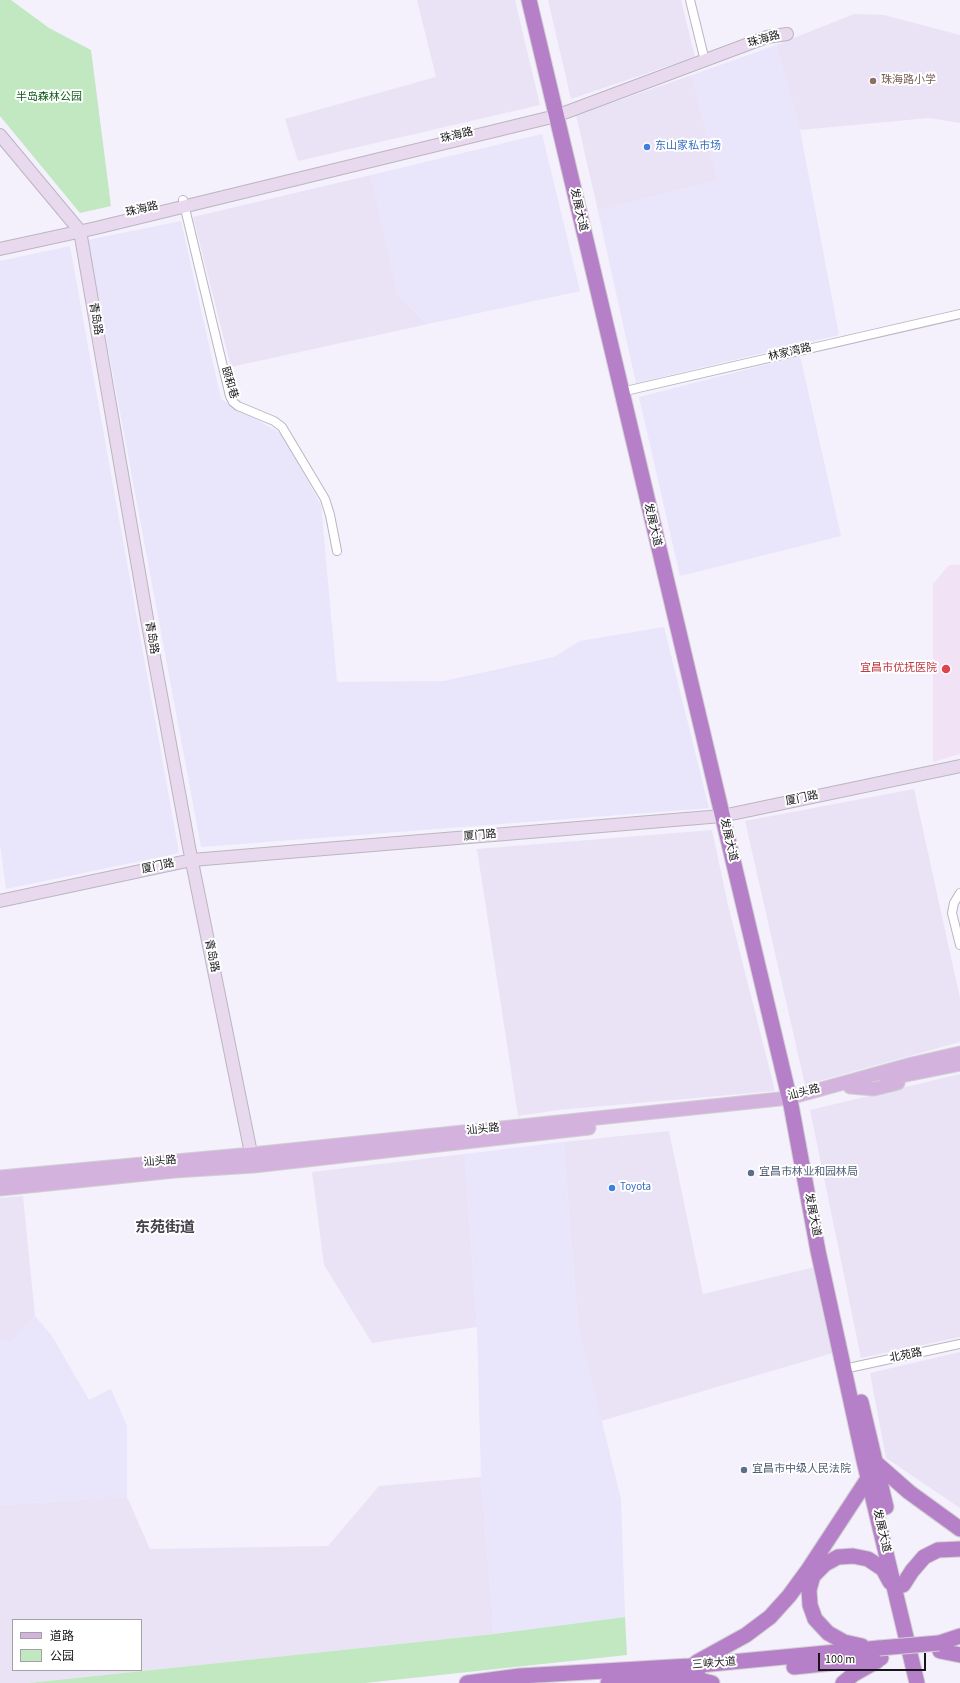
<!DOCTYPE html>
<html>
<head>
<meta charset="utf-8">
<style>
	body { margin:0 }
	#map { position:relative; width:960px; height:1683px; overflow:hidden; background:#f4f0fc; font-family:"Source Sans 3","Noto Sans SC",sans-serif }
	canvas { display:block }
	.legend { position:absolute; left:12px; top:1619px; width:130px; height:52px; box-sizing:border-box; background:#fff; border:1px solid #a2a1a3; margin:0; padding:5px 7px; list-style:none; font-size:12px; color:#171519 }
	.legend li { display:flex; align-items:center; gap:8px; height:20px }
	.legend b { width:20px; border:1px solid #a2a1a3 }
	.scale { position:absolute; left:818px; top:1653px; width:108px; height:18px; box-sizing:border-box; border:2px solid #171519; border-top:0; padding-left:5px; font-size:12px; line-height:14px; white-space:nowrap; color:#171519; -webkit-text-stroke:3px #fff; paint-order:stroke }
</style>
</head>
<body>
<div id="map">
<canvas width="960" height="1683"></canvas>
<ul class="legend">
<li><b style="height:5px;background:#d3b3de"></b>道路</li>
<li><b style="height:11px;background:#c1e8c1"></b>公园</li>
</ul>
<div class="scale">100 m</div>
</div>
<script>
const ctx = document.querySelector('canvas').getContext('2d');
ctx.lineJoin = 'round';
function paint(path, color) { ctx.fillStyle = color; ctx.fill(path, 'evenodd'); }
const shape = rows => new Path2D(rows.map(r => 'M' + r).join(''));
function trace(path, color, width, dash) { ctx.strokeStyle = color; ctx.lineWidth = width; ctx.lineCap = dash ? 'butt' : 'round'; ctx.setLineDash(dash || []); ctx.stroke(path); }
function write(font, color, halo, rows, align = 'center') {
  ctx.font = font + ' "Source Sans 3","Noto Sans SC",sans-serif'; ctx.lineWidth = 4; ctx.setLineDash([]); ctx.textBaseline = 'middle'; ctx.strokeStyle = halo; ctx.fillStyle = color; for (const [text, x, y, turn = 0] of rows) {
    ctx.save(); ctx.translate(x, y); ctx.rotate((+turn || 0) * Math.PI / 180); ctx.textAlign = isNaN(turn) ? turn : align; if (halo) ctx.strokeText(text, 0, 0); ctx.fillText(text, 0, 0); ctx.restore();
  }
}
paint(shape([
	[417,0,515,0,540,105,298,161,285,119,436,77],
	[548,0,681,0,695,57,571,99],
	[854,14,884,15,960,35,960,123,929,118,800,130,776,45],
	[692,75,718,180,598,211,576,115],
	[371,175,398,295,428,324,231,367,193,217],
	[914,789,960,998,960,1042,805,1085,745,821],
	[712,830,728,905,775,1091,558,1110,518,1116,477,849],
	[960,1074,960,1337,861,1358,810,1110],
	[669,1131,703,1294,815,1267,833,1353,601,1421,578,1325,563,1142],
	[465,1154,477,1327,372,1343,324,1265,312,1172],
	[23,1196,35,1316,12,1341,0,1342,0,1198],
	[960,1352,960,1508,886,1458,870,1373],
	[481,1477,494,1634,28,1683,0,1683,0,1505,127,1497,150,1549,328,1546,379,1486],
	[13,1620,141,1620,141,1670,13,1670]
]), '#eae3f6');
paint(shape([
	[776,45,800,130,839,335,636,383,598,211,718,180,692,75],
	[542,134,580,291,428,324,398,295,371,175],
	[181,221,221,399,282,434,321,505,337,682,444,681,554,657,580,641,664,627,709,808,201,847,88,240],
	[70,246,179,853,6,889,0,844,0,261],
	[800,356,841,536,680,576,639,397],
	[563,1142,578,1325,621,1499,625,1617,494,1634,481,1477,477,1327,465,1154],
	[35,1316,52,1336,89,1400,111,1389,127,1426,127,1497,0,1505,0,1342,12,1341]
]), '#e9e5fb');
paint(shape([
	[949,565,960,565,960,754,933,762,933,584]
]), '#f1e2f5');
paint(shape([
	[0,0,11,0,49,28,91,50,111,206,80,213,0,116],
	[625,1617,627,1655,365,1683,28,1683,494,1634]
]), '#c1e8c1');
const street = shape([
	[690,0,705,61],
	[183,200,230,396,233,402,238,406,274,421,282,427,325,499,330,515,337,551],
	[621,392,960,314],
	[960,893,954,903,952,913,960,945],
	[853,1367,960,1344]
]);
const secondary = shape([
	[0,135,80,231,147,619,189,847,253,1163],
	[0,249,96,228,556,116,767,37,787,34],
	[0,901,192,860,722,816,960,766]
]);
const primary = shape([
	[886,1079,960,1064],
	[850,1087,874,1089,898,1083],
	[0,1177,252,1154,789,1098,912,1064,960,1053],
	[0,1189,175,1171,254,1166,589,1128]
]);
const highway = shape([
	[529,0,791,1105,818,1251,864,1461,917,1683],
	[861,1402,886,1507],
	[876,1463,909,1492,960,1529],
	[903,1585,912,1571,924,1557,938,1550,960,1549],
	[939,1643,960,1636],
	[862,1646,844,1642,828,1633,815,1619,810,1605,809,1590,813,1576,825,1564,838,1557,853,1556,868,1559,883,1569,890,1582],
	[940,1651,960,1655],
	[697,1662,746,1635,770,1617,789,1596,808,1570,869,1477],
	[794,1667,881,1658],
	[687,1677,712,1683],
	[467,1683,520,1676,689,1666,879,1648],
	[608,1683,698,1675],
	[843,1683,854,1674,877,1661]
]);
trace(street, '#bab6c1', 10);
trace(secondary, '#bab6c1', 14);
trace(primary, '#d1d0d1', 15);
trace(highway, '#d1d0d1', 17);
trace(street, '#fff', 8);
trace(secondary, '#e9d9ee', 12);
trace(primary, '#d3b3de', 13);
trace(highway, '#b680c8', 15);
const highwayBridge = shape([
	[879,1648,939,1643]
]);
trace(highwayBridge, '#d1d0d1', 17, []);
trace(highwayBridge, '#b680c8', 15);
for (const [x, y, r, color] of [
	[873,81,4,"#8d6e63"],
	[647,147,4,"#3f7fe0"],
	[946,669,5,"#e0444e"],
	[751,1173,4,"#5c6f8a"],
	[612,1188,4,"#3f7fe0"],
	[744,1470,4,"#5c6f8a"]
]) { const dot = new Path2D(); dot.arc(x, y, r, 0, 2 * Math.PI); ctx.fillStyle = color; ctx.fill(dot); trace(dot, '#fff', 1.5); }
write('11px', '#171519', '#fff', [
	["珠海路",764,40,-16],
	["珠海路",457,136,-14],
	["珠海路",142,210,-13],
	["发展大道",578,210,77],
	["青岛路",95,319,80],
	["林家湾路",790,353,-13],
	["颐和巷",229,383,73],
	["发展大道",652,525,77],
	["青岛路",151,638,80],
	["厦门路",802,799,-12],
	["厦门路",480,836,-5],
	["发展大道",728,840,77],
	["厦门路",158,867,-12],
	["青岛路",211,956,78],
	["汕头路",804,1093,-15],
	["汕头路",483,1130,-6],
	["汕头路",160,1162,-5],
	["发展大道",812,1215,79],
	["北苑路",906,1356,-11],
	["发展大道",881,1531,77],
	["三峡大道",714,1664,-5]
]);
write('11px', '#785e54', '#fff', [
	["珠海路小学",881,81]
], 'left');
write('11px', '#0d5b18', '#fff', [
	["半岛森林公园",49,98]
]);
write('11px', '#366cbe', '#fff', [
	["东山家私市场",655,147],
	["Toyota",620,1188]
], 'left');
write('11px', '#be3a42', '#fff', [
	["宜昌市优抚医院",937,669]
], 'right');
write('11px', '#4e5e75', '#fff', [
	["宜昌市林业和园林局",759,1173],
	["宜昌市中级人民法院",752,1470]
], 'left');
write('bold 15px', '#45414b', '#fff', [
	["东苑街道",165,1229]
]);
</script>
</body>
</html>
